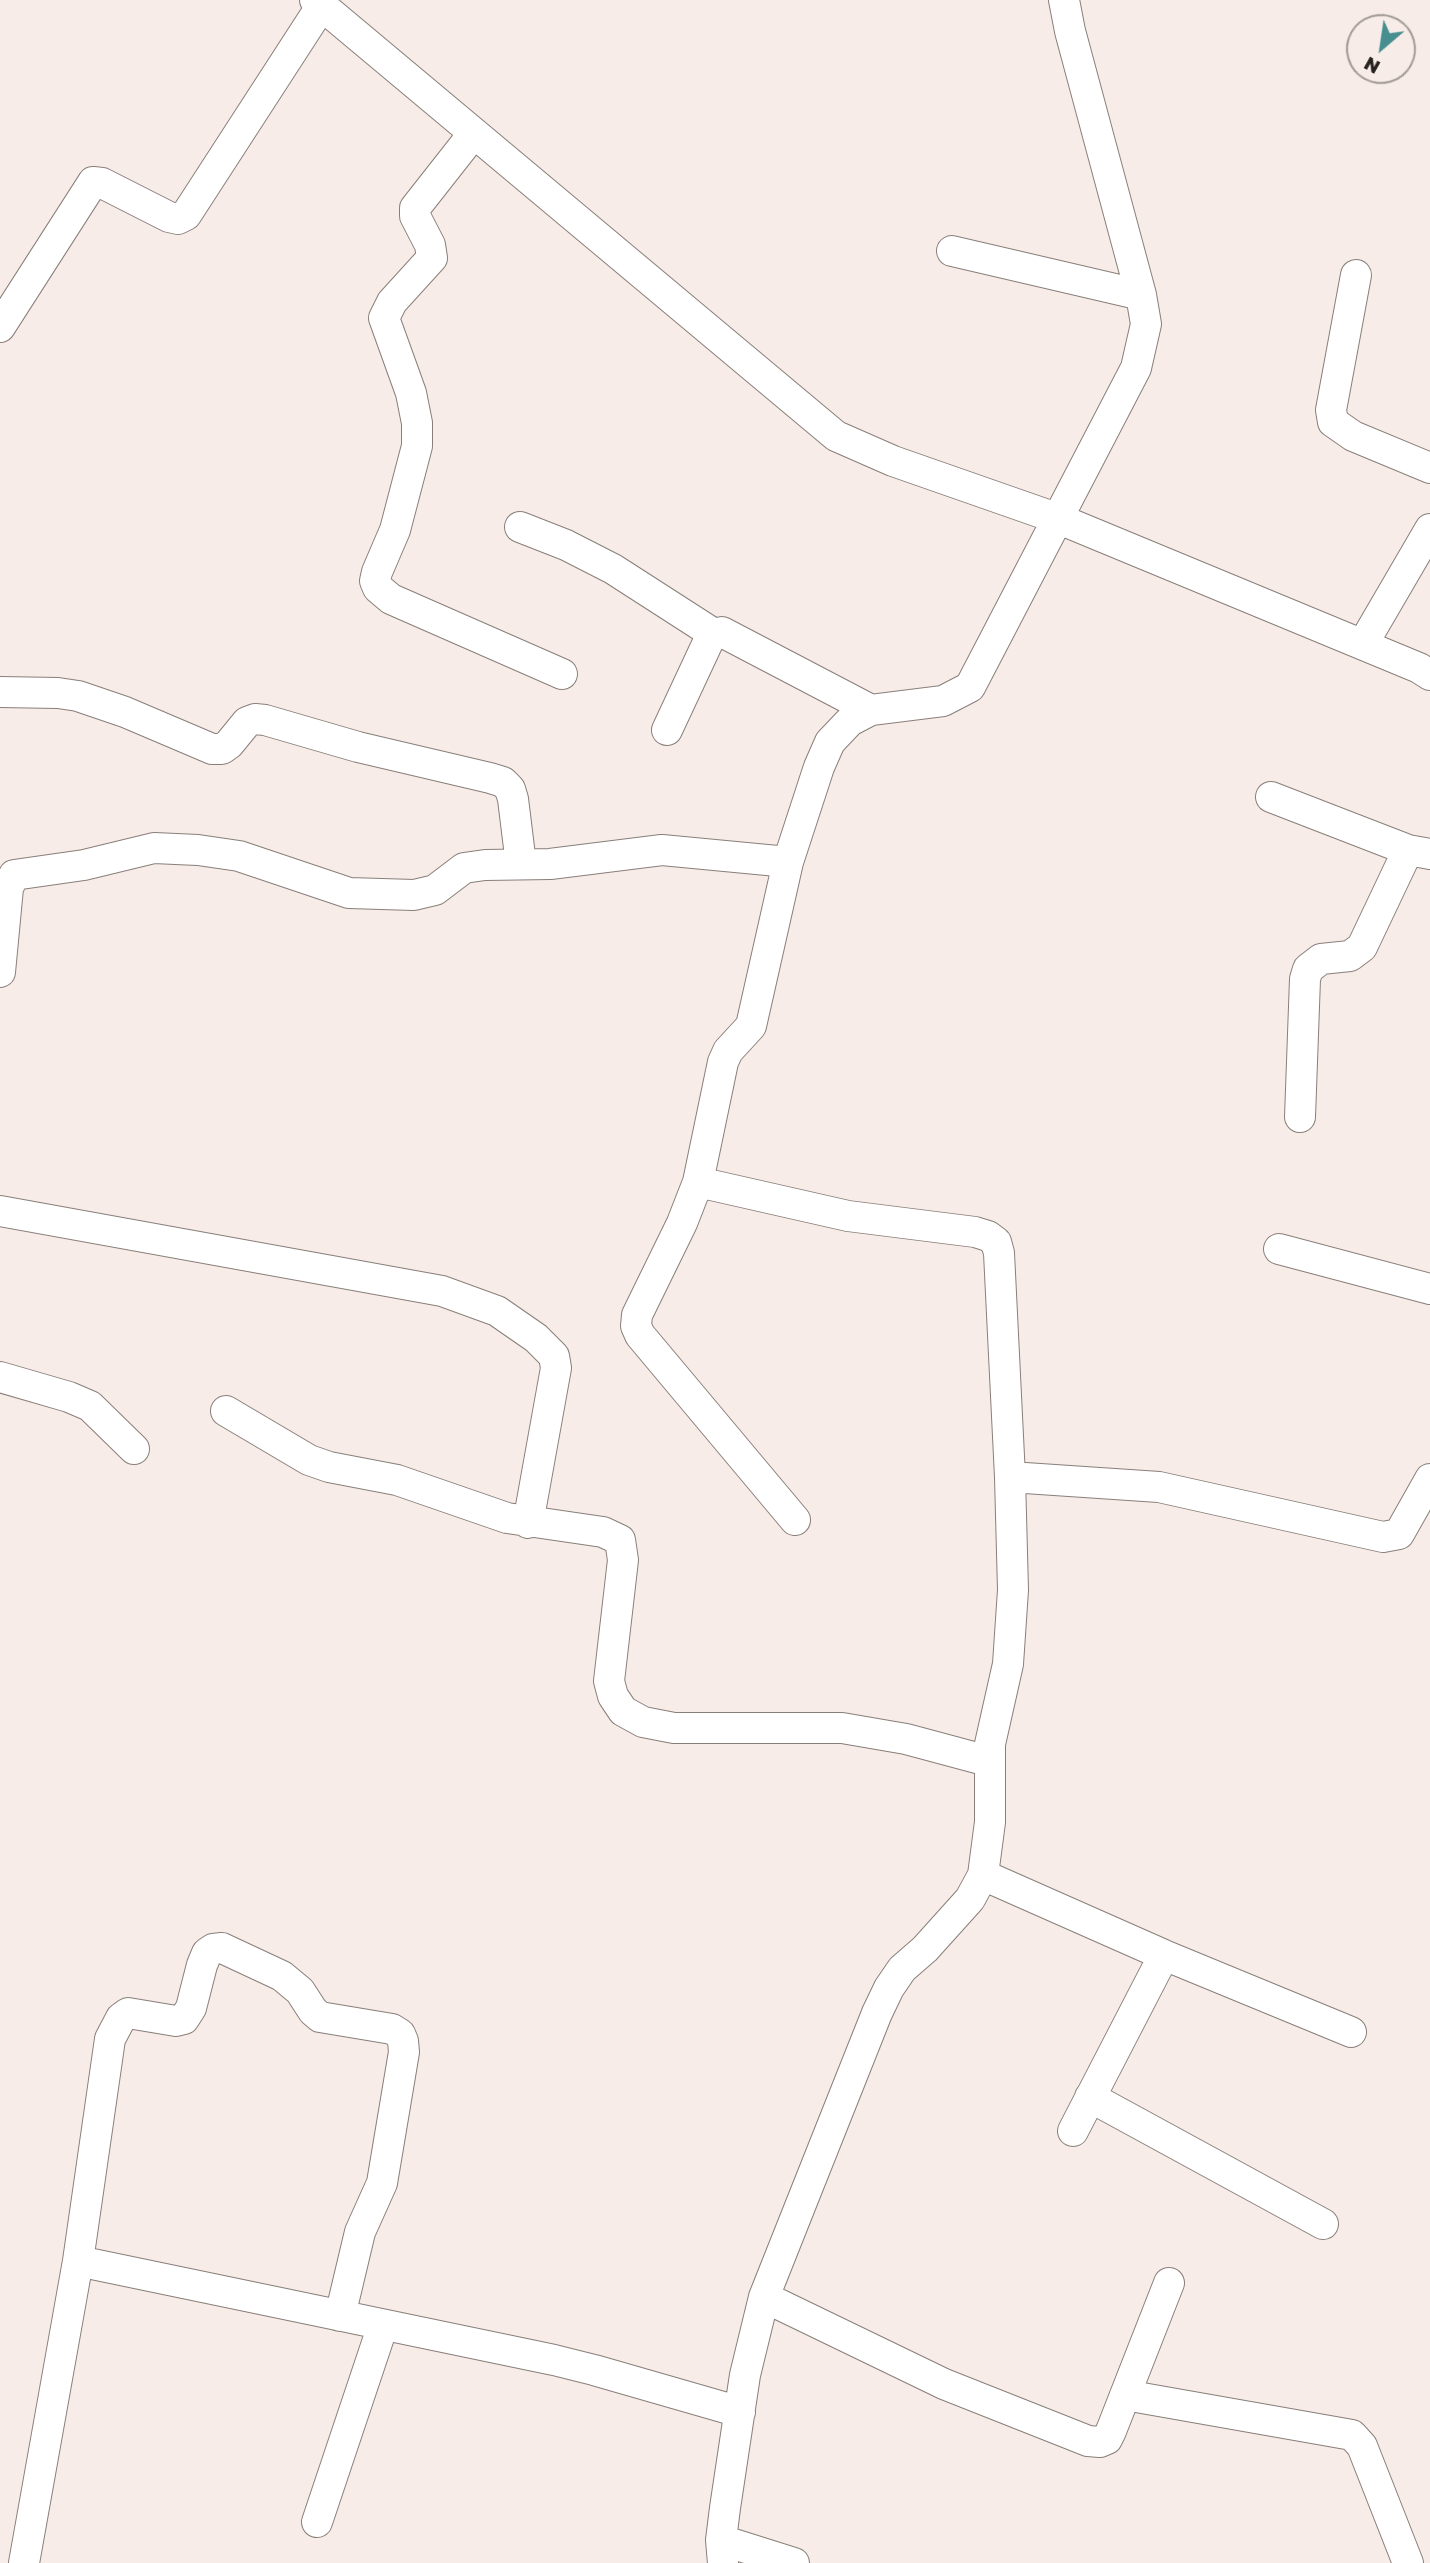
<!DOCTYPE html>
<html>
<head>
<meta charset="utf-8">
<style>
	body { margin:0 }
	#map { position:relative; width:1430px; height:2563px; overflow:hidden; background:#f7ece7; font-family:"Golos Text",sans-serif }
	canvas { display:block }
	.north { position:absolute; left:1346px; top:14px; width:70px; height:70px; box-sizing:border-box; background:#f7ece7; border:2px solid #a39b97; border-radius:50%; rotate:209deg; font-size:19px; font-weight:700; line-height:28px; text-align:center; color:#262220 }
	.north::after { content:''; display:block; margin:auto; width:24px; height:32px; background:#468e8f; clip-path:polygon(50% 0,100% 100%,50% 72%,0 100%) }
</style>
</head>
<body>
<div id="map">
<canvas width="1430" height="2563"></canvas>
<div class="north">N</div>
</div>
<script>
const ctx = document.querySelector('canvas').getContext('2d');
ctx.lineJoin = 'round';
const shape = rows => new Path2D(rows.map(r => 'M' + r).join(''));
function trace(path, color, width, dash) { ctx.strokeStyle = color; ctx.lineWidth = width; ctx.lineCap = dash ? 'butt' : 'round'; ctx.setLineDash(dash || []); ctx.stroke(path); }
const minor = shape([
	[315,0,836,436,893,461,1059,519,1419,668,1430,675],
	[474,133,415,208,415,216,430,245,432,258,392,302,384,318,411,393,417,423,417,446,395,530,377,572,375,581,378,588,391,599,562,674],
	[952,251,1141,295],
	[1356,275,1331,410,1333,422,1353,436,1430,468],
	[0,327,93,182,102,183,169,217,178,219,186,215,322,5],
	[520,527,566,545,613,569,714,634],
	[1363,644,1430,529],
	[0,692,58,693,78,696,125,712,212,749,222,749,229,744,247,722,255,719,265,720,358,747,490,778,503,782,510,789,513,799,521,864],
	[667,730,709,640,714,634,722,632,871,710],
	[1271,797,1408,850,1430,854],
	[0,972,8,888,14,875,84,865,154,848,198,850,239,856,349,893,414,895,435,890,464,868,485,865,550,864,662,850,788,862],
	[1300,1117,1305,979,1308,969,1321,959,1350,956,1362,947,1408,850],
	[698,1182,848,1216,975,1232,988,1236,996,1242,999,1253,1010,1477,1013,1590,1008,1664,990,1744,990,1822,983,1875,970,1899,925,1949,902,1969,889,1988,877,2013,764,2297,745,2375,725,2508,721,2540,723,2563],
	[0,1211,442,1291,497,1311,536,1338,554,1356,556,1368,528,1523],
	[1279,1249,1430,1289],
	[0,1377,69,1397,90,1406,134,1449],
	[226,1411,309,1460,329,1467,397,1480,507,1518,603,1532,620,1540,623,1560,609,1681,613,1696,623,1711,643,1722,674,1728,842,1728,906,1739,988,1761],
	[1010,1477,1159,1487,1383,1537,1399,1534,1430,1479],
	[795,1520,640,1335,636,1326,637,1315,682,1223,698,1182,723,1062,728,1051,751,1026,788,862,819,767,830,742,850,721,871,710,943,701,970,687,1136,368,1146,324,1141,295,1070,31,1064,0],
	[983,1875,1164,1955,1351,2032],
	[1090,2097,1323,2224],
	[1073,2131,1164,1955],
	[78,2261,554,2360,594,2370,740,2412],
	[764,2297,944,2384,1088,2441,1100,2442,1107,2439,1111,2431,1169,2283],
	[1125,2395,1352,2435,1362,2446,1408,2563],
	[317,2522,383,2325],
	[721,2540,794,2563],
	[24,2563,78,2261,110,2039,121,2018,128,2013,176,2021,184,2019,191,2008,202,1965,207,1953,213,1949,222,1948,282,1976,300,1991,313,2011,320,2017,392,2029,400,2034,403,2041,404,2052,382,2183,360,2232,340,2316]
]);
trace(minor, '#897f7a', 32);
trace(minor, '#fff', 30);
</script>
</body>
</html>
